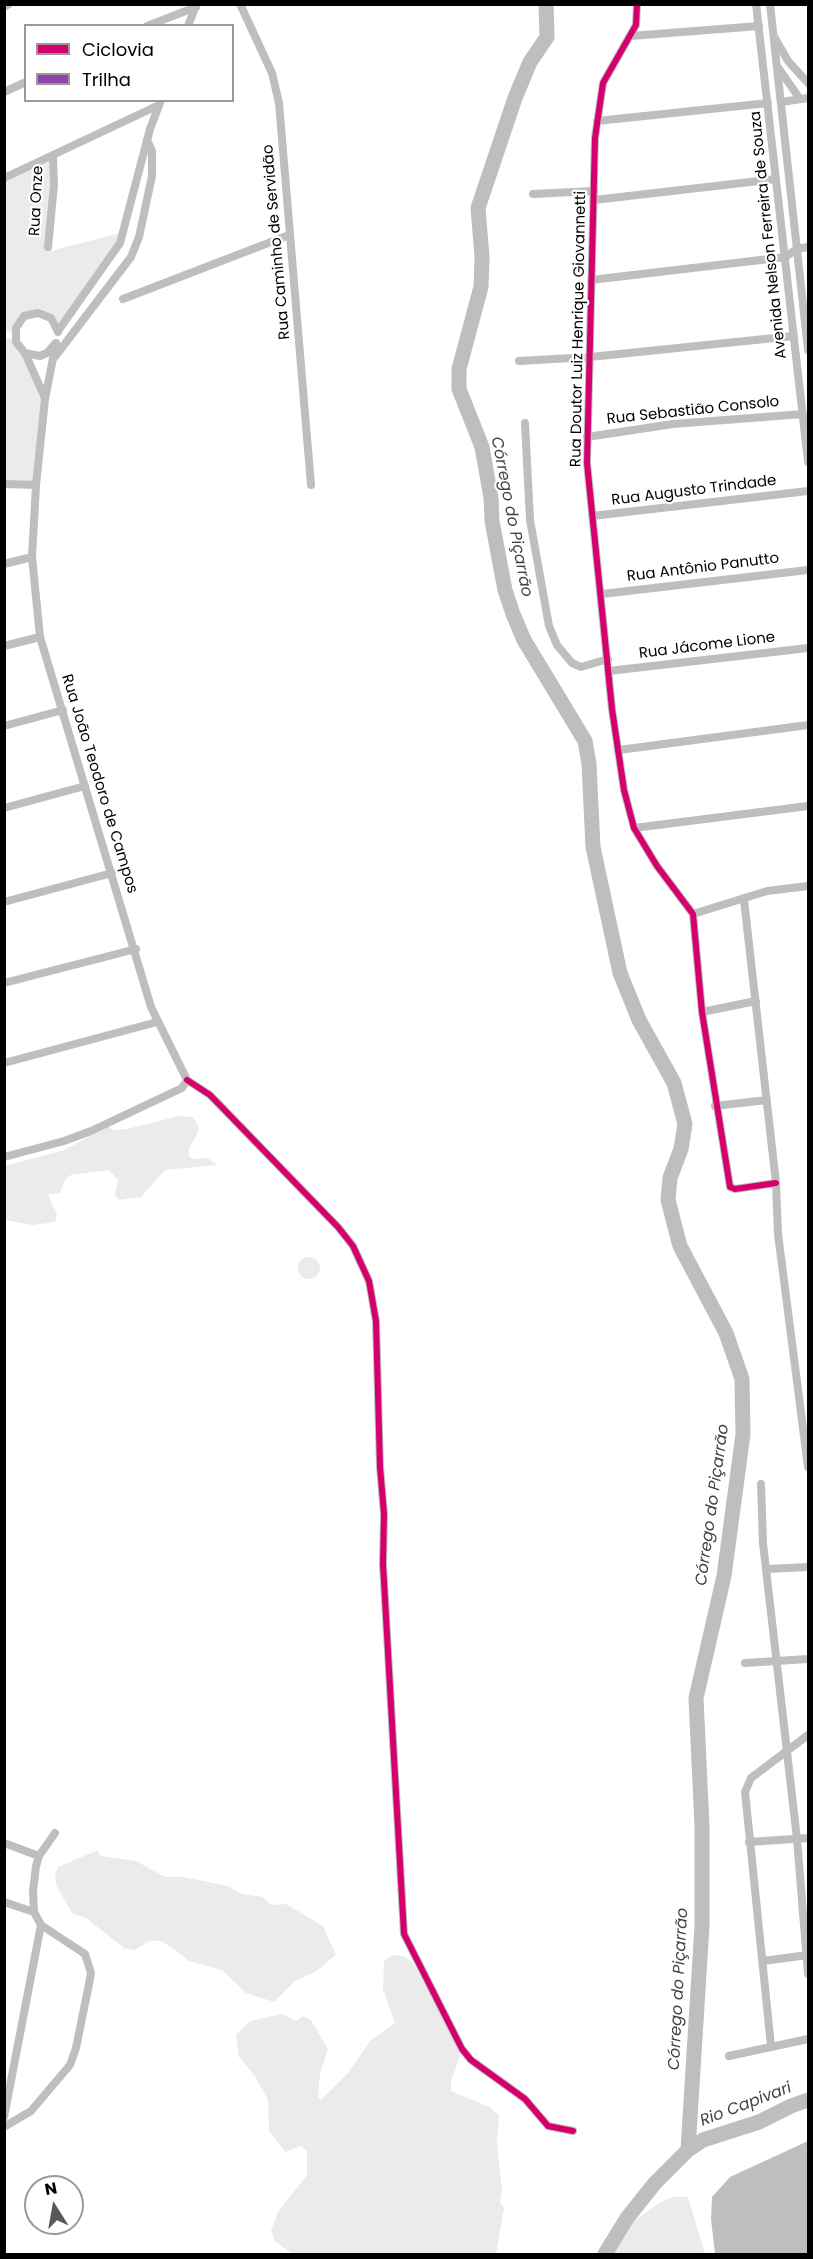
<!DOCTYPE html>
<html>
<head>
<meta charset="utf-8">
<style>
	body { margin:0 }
	#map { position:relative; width:813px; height:2259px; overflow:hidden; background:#fff; font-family:Poppins,sans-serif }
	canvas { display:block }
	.frame { position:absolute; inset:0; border:6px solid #000; pointer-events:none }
	.legend { position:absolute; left:24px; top:24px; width:210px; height:78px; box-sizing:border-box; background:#fff; border:2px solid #999; margin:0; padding:8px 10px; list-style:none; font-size:18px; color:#000 }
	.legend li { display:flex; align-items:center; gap:12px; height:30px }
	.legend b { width:30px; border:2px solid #999 }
	.north { position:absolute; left:24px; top:2175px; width:60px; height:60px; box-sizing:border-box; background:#fff; border:2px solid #999; border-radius:50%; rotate:349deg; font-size:16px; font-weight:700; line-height:24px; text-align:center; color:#000 }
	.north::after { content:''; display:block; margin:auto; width:21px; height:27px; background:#595959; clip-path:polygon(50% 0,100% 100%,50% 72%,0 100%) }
</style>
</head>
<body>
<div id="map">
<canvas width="813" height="2259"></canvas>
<div class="frame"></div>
<ul class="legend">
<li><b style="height:8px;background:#d6006c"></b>Ciclovia</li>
<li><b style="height:8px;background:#8e44ad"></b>Trilha</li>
</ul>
<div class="north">N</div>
</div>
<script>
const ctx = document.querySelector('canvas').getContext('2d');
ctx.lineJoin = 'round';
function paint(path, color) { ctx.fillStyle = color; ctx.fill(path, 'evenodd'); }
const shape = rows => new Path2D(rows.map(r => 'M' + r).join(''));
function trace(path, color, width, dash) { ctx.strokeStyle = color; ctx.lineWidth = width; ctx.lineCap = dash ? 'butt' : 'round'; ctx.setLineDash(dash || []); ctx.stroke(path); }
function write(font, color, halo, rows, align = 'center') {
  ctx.font = font + ' Poppins,sans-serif'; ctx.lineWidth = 4.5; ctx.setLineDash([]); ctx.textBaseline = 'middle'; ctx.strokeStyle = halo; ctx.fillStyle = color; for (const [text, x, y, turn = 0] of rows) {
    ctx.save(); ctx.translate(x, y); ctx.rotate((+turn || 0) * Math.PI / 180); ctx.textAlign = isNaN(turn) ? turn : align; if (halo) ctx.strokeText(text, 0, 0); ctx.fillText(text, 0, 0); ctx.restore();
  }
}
paint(shape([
	[53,156,52,214,47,252,124,232,58,329,55,324,31,313,15,335,5,330,4,178],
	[4,336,16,342,45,399,36,485,5,484],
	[179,1116,191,1117,196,1121,199,1130,189,1149,189,1156,193,1159,208,1158,217,1165,165,1170,141,1197,119,1200,115,1195,118,1180,109,1170,71,1175,66,1178,60,1193,48,1194,57,1215,55,1222,32,1225,5,1220,4,1166,65,1150,107,1126,114,1130,127,1129],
	'298 1268a11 11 0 1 1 22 0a11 11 0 1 1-22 0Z',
	[98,1850,100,1856,136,1861,165,1877,183,1877,228,1886,241,1894,263,1897,271,1905,286,1904,323,1926,336,1955,315,1972,295,1981,274,2002,246,1993,222,1970,189,1961,173,1948,160,1941,149,1941,135,1950,124,1948,86,1918,72,1913,56,1885,55,1875,58,1867],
	[392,1955,404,1956,414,1964,456,2040,460,2056,451,2081,451,2091,489,2107,499,2115,497,2144,502,2190,500,2202,504,2208,496,2254,292,2254,275,2241,271,2231,278,2212,307,2175,307,2151,301,2146,285,2152,269,2131,268,2100,255,2076,239,2057,236,2035,250,2021,282,2014,297,2021,303,2016,311,2020,328,2049,320,2074,318,2098,321,2100,348,2073,370,2041,395,2023,383,1989,384,1961],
	[673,2197,688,2197,705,2254,600,2254,628,2225,661,2202]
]), '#ebebeb');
paint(shape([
	[808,2141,808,2254,715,2254,711,2219,712,2197,730,2177]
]), '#bebebe');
trace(shape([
	[546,4,547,37,530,62,515,98,478,208,482,257,481,287,459,369,459,389,482,447,491,498,492,521,505,590,513,614,524,640,585,741,589,764,593,847,620,973,639,1020,674,1083,685,1124,681,1149,670,1178,668,1200,680,1246,726,1333,742,1379,743,1434,724,1576,696,1698,702,1826,702,1926,688,2150],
	[605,2254,627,2218,655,2183,688,2150,703,2140,759,2122,791,2106,808,2100]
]), '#bebebe', 15);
trace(shape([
	[240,4,272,73,279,103,311,485],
	[637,4,636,25,603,83,595,138,587,463,612,709,624,790,634,828,657,866,693,914,702,1012,730,1187,735,1189,776,1183],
	[756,4,808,462],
	[770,4,808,350],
	[4,7,9,4],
	[147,26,196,7],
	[188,26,196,5],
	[631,36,759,26],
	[775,38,788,61,808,83],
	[777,66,800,99],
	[4,92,26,82],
	[781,102,808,98],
	[597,121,768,103],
	[4,178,159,105],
	[533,194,594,191],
	[594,200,776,179],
	[48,247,54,185,53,156],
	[591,280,786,257,796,249,808,247],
	[123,299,289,235],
	[58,331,120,243,150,129,161,100],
	[56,343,45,399,36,485,32,557,40,637,151,1007,187,1080],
	[25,353,40,356,47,353,55,344],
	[54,358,131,257,139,237,152,176,152,151,147,140],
	[519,361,590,357,794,336],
	[45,398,25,353,16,342,16,328,24,316,38,313,51,318,58,332],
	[525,423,530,520,549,626,557,645,572,663,581,667,608,659],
	[587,437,673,424,803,414],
	[4,484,36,485],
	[592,516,808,491],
	[4,564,32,557],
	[602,594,808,570],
	[4,646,40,637],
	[609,671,808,648],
	[4,726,63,710],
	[619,750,808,725],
	[4,808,85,786],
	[634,828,808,806],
	[744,900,776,1183,778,1234,808,1467],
	[4,902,112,873],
	[693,914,767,891,808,886],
	[4,983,136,949],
	[702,1012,756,1001],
	[4,1063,157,1022],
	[187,1080,210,1095,338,1227,353,1246,369,1281,376,1321,380,1467,384,1514,383,1564,404,1934,462,2049,471,2060,525,2099,548,2126,573,2131],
	[715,1106,767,1100],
	[4,1157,64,1141,91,1131,182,1088,187,1080],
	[761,1484,763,1543,797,1839,808,1974],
	[766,1569,808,1567],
	[745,1663,808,1659],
	[749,1842,808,1838],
	[4,1843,39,1856],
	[4,1902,34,1912],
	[763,1961,808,1955],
	[771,2046,745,1792,751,1778,808,1735],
	[729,2056,808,2039],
	[4,2117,41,1925],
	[4,2127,31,2111,70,2065,76,2048,89,1984,91,1973,85,1954,41,1925,34,1912,33,1891,36,1866,39,1856,55,1833]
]), '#bebebe', 8);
trace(shape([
	[807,335,808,335]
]), '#8e44ad', 4.5, [9, 4.5]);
trace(shape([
	[637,4,636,25,603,83,595,138,587,463,612,709,624,790,634,828,657,866,693,914,702,1012,730,1187,735,1189,776,1183],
	[187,1080,210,1095,338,1227,353,1246,369,1281,376,1321,380,1467,384,1514,383,1564,404,1934,462,2049,471,2060,525,2099,548,2126,573,2131]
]), '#d6006c', 6);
write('15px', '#000', '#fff', [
	["Rua Onze",37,201,-87],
	["Avenida Nelson Ferreira de Souza",769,235,-96],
	["Rua Caminho de Servidão",277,242,-95],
	["Rua Doutor Luiz Henrique Giovannetti",579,329,-89],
	["Rua Sebastião Consolo",693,411,-6],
	["Rua Augusto Trindade",694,491,-7],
	["Rua Antônio Panutto",703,568,-7],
	["Rua Jácome Lione",707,646,-7],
	["Rua João Teodoro de Campos",99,784,73]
]);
write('italic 16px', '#434343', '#fff', [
	["Córrego do Piçarrão",511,517,79],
	["Córrego do Piçarrão",713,1505,-82],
	["Córrego do Piçarrão",679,1989,-87],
	["Rio Capivari",746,2105,-21]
]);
</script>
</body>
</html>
